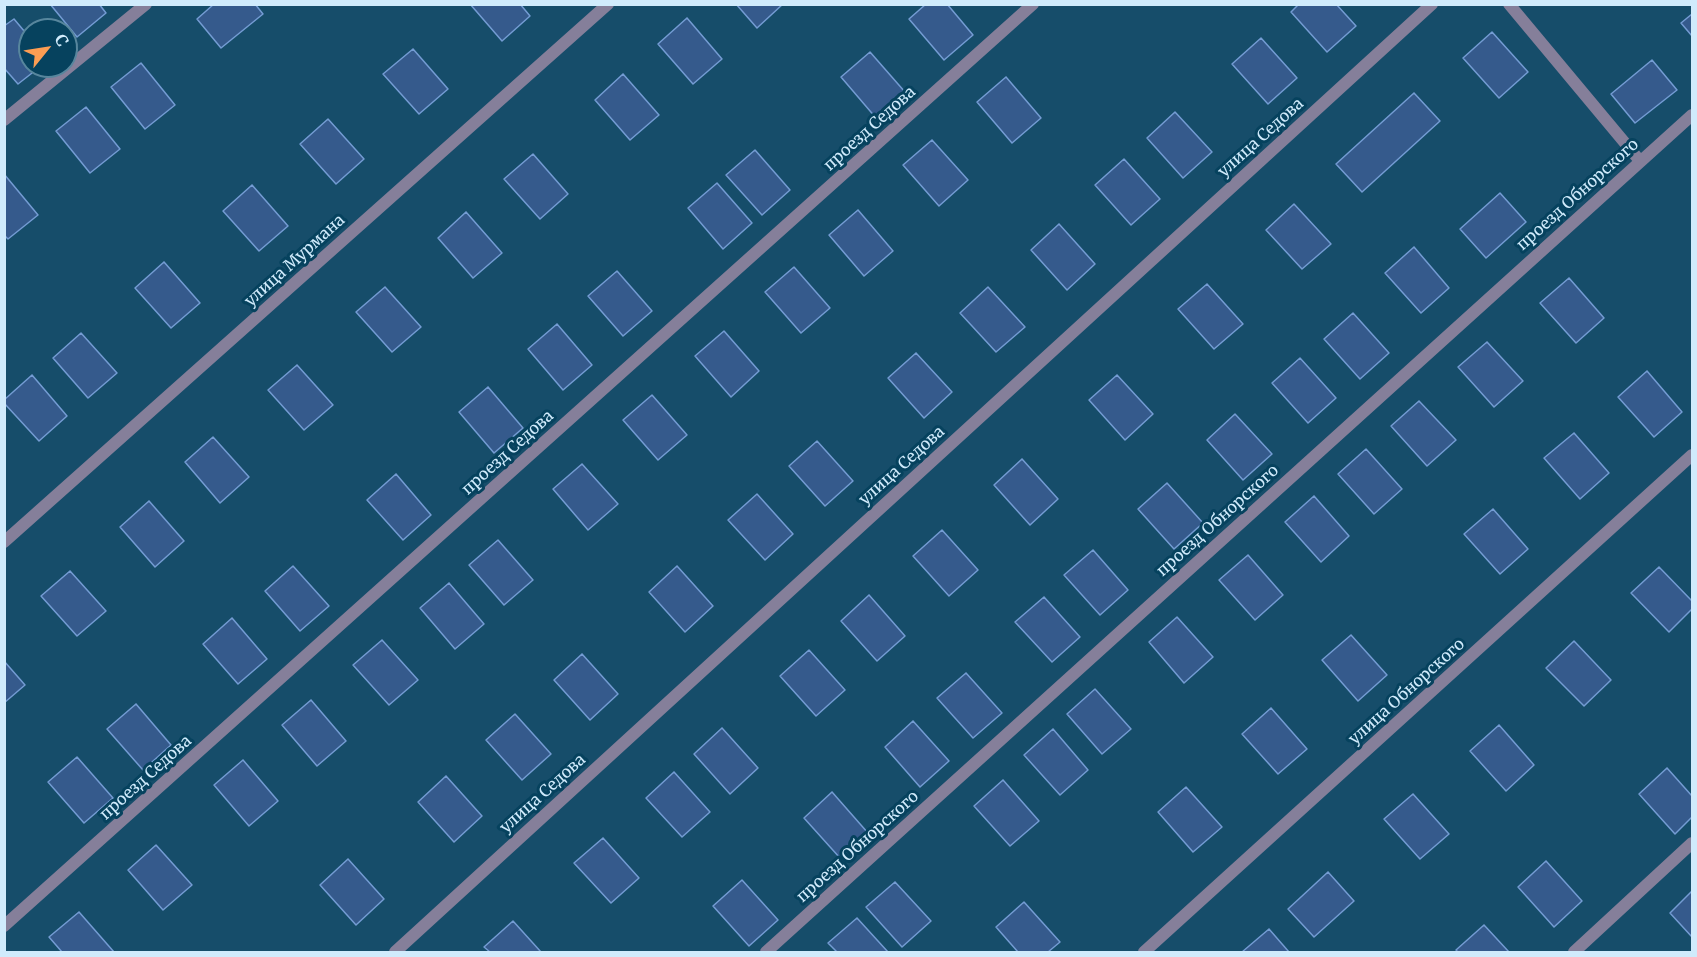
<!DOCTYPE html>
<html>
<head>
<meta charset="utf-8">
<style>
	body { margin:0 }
	#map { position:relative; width:1697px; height:957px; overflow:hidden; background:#164d6a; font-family:Merriweather,serif }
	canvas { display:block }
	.frame { position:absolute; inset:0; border:6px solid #d0ebfc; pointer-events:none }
	.north { position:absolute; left:18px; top:18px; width:60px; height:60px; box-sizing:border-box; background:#06425e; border:2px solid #57869d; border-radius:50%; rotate:60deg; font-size:16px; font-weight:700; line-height:24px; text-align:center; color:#d0ebfc }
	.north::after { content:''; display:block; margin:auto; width:21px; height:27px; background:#fc9d53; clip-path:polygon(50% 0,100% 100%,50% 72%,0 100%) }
</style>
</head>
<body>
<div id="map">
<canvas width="1697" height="957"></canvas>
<div class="frame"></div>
<div class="north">С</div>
</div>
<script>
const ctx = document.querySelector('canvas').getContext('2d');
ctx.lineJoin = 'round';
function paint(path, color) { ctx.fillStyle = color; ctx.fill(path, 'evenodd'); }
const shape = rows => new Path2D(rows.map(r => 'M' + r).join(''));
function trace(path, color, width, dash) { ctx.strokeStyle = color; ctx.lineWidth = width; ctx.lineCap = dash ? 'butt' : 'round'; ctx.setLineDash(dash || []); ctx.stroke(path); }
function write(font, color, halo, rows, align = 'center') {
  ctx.font = font + ' Merriweather,serif'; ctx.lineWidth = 6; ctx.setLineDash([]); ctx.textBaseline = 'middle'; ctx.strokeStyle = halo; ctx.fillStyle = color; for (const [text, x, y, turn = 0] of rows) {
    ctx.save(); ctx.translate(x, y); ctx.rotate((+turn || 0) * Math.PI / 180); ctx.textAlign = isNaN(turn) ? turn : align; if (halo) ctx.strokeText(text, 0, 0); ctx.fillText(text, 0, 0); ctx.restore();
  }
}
const building = shape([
	[50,4,99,4,106,13,77,37,50,4],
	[214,4,255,4,263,14,221,48,197,19,214,4],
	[470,4,520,4,530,16,502,41,470,4],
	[736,4,783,4,757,28,736,4],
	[926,4,947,4,973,35,944,60,909,19,926,4],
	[1299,4,1336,4,1356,26,1327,52,1291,12,1299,4],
	[1692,14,1692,36,1681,23,1692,14],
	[687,18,722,59,693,84,658,44,687,18],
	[14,19,30,38,30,66,41,66,18,84,4,68,4,26,14,19],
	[1492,32,1528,72,1499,98,1463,58,1492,32],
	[1261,38,1297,78,1268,104,1232,64,1261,38],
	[413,49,448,89,419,114,383,74,413,49],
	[870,52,905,92,876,118,841,77,870,52],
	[1652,60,1677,90,1635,123,1611,94,1652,60],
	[141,63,175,105,145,129,111,87,141,63],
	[623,74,659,115,630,140,595,100,623,74],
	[1006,77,1041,118,1012,143,977,102,1006,77],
	[1414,93,1440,121,1362,192,1336,164,1414,93],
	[86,107,120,149,90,173,56,131,86,107],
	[1175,112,1212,152,1183,178,1147,138,1175,112],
	[328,119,364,159,336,184,300,144,328,119],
	[932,140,968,180,939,206,903,165,932,140],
	[755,150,790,190,762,215,726,175,755,150],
	[533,154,568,194,540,219,504,179,533,154],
	[1124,159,1160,199,1131,225,1095,185,1124,159],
	[4,174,38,215,8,239,4,235,4,174],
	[717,183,752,223,723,249,688,208,717,183],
	[252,185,288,226,259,251,223,211,252,185],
	[1500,193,1526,222,1486,258,1460,229,1500,193],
	[1294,204,1331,244,1302,269,1266,230,1294,204],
	[858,210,893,251,864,276,829,235,858,210],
	[466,212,502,253,473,278,438,238,466,212],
	[1059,224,1095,264,1067,290,1031,250,1059,224],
	[1414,247,1449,288,1421,313,1385,273,1414,247],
	[164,262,200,303,171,328,135,288,164,262],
	[794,267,830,308,801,333,765,292,794,267],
	[617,271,652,311,623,336,588,296,617,271],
	[1569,278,1604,318,1576,343,1540,303,1569,278],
	[1207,284,1243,324,1214,349,1178,309,1207,284],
	[385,287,421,327,392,352,356,312,385,287],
	[988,287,1025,327,996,352,960,313,988,287],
	[1353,313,1389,353,1360,379,1324,339,1353,313],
	[557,324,592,365,563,390,528,349,557,324],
	[724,331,759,371,731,397,695,356,724,331],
	[81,333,117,373,88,398,53,358,81,333],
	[1487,342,1523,381,1494,407,1458,367,1487,342],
	[916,353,952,392,924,418,888,378,916,353],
	[1300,358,1336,398,1308,423,1272,383,1300,358],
	[297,365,333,405,304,430,268,390,297,365],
	[1647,371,1682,412,1654,437,1618,397,1647,371],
	[32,375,67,416,39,441,4,403,4,400,32,375],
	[1117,375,1153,414,1125,440,1089,400,1117,375],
	[488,387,523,428,494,453,459,412,488,387],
	[652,395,687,435,658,460,623,420,652,395],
	[1419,401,1456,440,1427,466,1391,426,1419,401],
	[1235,414,1272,454,1243,480,1207,440,1235,414],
	[1574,433,1609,473,1580,499,1544,458,1574,433],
	[213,437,249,477,220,503,185,462,213,437],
	[817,441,853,481,825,506,789,466,817,441],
	[1366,449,1402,489,1374,514,1338,474,1366,449],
	[1022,459,1058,499,1030,525,994,485,1022,459],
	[582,464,618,504,588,530,553,489,582,464],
	[396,474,431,515,403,540,367,500,396,474],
	[1167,483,1203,523,1174,549,1138,509,1167,483],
	[757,494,793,534,765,560,728,520,757,494],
	[1314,496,1349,536,1321,562,1285,522,1314,496],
	[149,501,184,541,155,567,120,527,149,501],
	[1493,509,1528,549,1500,574,1464,534,1493,509],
	[942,530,978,570,949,596,913,556,942,530],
	[498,540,533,580,504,605,469,565,498,540],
	[1093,550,1128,590,1100,615,1064,575,1093,550],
	[1248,555,1283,595,1255,620,1219,580,1248,555],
	[293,566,329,606,300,631,265,591,293,566],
	[677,566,713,606,685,632,649,592,677,566],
	[1659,567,1692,601,1692,609,1669,632,1631,593,1659,567],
	[70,571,106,611,77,636,41,596,70,571],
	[449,583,484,624,455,649,420,608,449,583],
	[869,595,905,636,877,661,841,621,869,595],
	[1044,597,1080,637,1052,662,1015,622,1044,597],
	[1177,617,1213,657,1184,683,1149,642,1177,617],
	[232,618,267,659,238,684,203,644,232,618],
	[1351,635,1387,675,1358,701,1322,660,1351,635],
	[382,640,418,680,389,705,353,665,382,640],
	[1574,641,1611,680,1584,706,1546,668,1574,641],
	[809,650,845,690,816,716,780,676,809,650],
	[582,654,618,694,590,720,554,680,582,654],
	[4,661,25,685,4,703,4,661],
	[966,673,1002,713,973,738,937,698,966,673],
	[1095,689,1131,729,1102,754,1067,714,1095,689],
	[311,700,346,741,317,766,282,725,311,700],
	[136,704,171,745,143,770,107,729,136,704],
	[1271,708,1307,749,1278,774,1242,734,1271,708],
	[515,714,551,754,522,780,486,740,515,714],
	[913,721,949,761,920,787,885,747,913,721],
	[1499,725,1534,765,1506,791,1470,751,1499,725],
	[722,728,758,768,730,794,694,754,722,728],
	[1053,729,1088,770,1060,795,1024,755,1053,729],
	[77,757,113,798,84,823,48,782,77,757],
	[243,760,278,801,249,826,214,785,243,760],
	[1667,768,1692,796,1692,817,1675,834,1639,794,1667,768],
	[674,772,710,812,682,837,646,798,674,772],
	[446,776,482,816,454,842,418,802,446,776],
	[1003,780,1039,821,1010,846,974,806,1003,780],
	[1186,787,1222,827,1193,852,1158,812,1186,787],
	[832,792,868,833,840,858,804,818,832,792],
	[1413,794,1449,834,1420,859,1384,819,1413,794],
	[603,838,639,878,611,903,574,863,603,838],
	[156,845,192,885,163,910,128,870,156,845],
	[348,859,384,899,356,925,320,885,348,859],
	[1546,861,1582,901,1554,927,1518,887,1546,861],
	[1328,872,1354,901,1314,937,1288,909,1328,872],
	[742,880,778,920,749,946,713,906,742,880],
	[895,882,931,921,902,947,866,907,895,882],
	[1692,891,1692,937,1670,913,1692,891],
	[1024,902,1060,942,1048,952,1018,952,996,927,1024,902],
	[79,912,114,952,62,952,49,937,79,912],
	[857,918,888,952,837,952,828,943,857,918],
	[513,921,541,952,490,952,484,947,513,921],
	[1484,925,1509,952,1458,952,1456,950,1484,925],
	[1269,929,1289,952,1242,952,1269,929]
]);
paint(building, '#355a8c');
trace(building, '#749cd3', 1.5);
trace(shape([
	[1509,4,1640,161],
	[4,120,146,4],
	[4,542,608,4],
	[4,926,1033,4],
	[395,952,1432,4],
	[766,952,1692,115],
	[1144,952,1692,455],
	[1574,952,1692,843]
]), '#857f9a', 12);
write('16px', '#d0ebfc', '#06425e', [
	["проезд Седова",870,129,-42],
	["улица Седова",1261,138,-42],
	["проезд Обнорского",1578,195,-42],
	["улица Мурмана",295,261,-42],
	["проезд Седова",508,453,-42],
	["улица Седова",902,466,-42],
	["проезд Обнорского",1218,521,-42],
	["улица Обнорского",1407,692,-42],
	["проезд Седова",146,778,-42],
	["улица Седова",543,794,-42],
	["проезд Обнорского",858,847,-42]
]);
</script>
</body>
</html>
